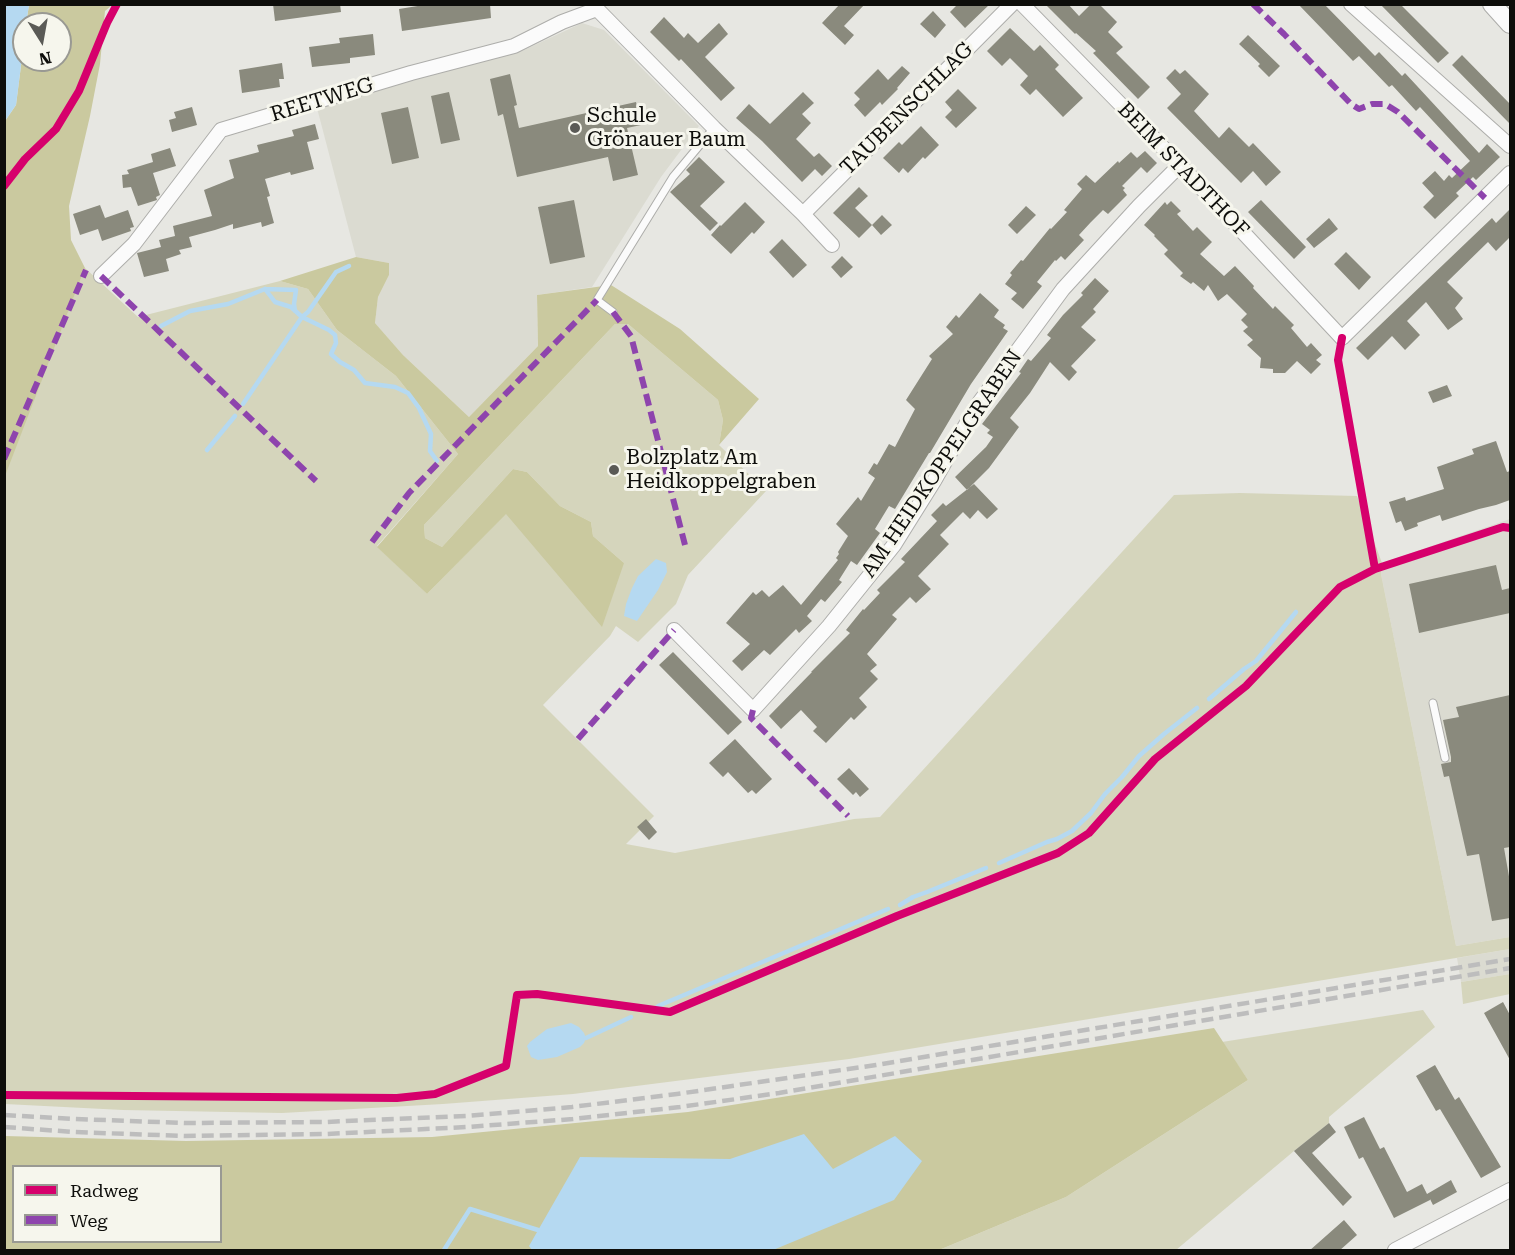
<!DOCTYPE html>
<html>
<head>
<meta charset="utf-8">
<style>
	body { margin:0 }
	#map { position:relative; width:1515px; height:1255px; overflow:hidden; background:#e7e7e2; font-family:"Roboto Serif",serif }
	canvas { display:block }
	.frame { position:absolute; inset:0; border:6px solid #0e0e0b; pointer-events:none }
	.legend { position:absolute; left:12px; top:1165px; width:210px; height:78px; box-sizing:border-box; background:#f6f6ed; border:2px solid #999993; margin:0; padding:8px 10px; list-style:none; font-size:18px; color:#0e0e0b }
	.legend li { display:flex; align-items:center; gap:12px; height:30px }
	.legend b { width:30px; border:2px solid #999993 }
	.north { position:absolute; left:12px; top:12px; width:60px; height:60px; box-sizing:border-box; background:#f6f6ed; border:2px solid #999993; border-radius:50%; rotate:169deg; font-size:16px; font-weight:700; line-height:24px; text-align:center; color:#0e0e0b }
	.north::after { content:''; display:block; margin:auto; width:21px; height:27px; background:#5a5a56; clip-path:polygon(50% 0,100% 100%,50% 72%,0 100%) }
</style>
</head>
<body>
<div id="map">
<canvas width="1515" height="1255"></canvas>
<div class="frame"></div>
<ul class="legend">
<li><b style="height:8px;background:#d6006c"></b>Radweg</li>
<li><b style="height:8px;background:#8e44ad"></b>Weg</li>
</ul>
<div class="north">N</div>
</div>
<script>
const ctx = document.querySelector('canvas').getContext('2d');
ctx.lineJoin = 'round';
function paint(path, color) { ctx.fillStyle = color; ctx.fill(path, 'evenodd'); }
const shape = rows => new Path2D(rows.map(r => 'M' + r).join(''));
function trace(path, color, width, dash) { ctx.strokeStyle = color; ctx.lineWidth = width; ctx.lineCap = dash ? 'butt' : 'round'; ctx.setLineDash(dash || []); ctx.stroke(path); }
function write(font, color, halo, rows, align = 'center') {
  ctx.font = font + ' "Roboto Serif",serif'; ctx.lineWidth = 6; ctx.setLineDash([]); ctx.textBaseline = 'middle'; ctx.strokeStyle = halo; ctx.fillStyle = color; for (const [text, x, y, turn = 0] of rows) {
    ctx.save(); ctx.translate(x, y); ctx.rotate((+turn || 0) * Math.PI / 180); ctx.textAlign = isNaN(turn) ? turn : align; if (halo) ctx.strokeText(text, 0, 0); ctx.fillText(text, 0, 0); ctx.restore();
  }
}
paint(shape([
	[582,23,604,30,699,126,661,177,592,287,537,295,538,346,469,417,403,355,375,323,378,297,389,275,389,263,356,257,317,108,456,67,522,51],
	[1510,519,1510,937,1456,946,1381,574,1382,563],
	[1510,949,1510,974,1461,982,1457,958]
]), '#dbdbd1');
paint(shape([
	[85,268,138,317,280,281,308,289,337,330,396,376,458,454,377,546,427,594,506,513,624,563,593,536,591,522,560,506,527,472,513,469,442,547,425,538,424,525,615,324,628,324,718,400,723,420,719,445,766,491,688,575,676,604,638,642,616,626,610,636,543,705,654,816,626,844,675,853,854,819,880,817,1174,495,1240,493,1357,496,1382,563,1381,574,1456,946,1510,937,1510,949,849,1059,573,1094,443,1104,282,1113,123,1110,5,1104,4,476],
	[1510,974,1510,994,1463,1004,1461,982],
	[1423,1010,1435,1027,1329,1117,1329,1123,1294,1151,1176,1250,939,1250,1066,1197,1248,1080,1222,1042]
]), '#d5d5bc');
paint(shape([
	[29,5,112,5,105,11,100,64,90,116,69,206,71,240,85,268,5,476,5,121,16,105,24,42,24,60,60,60,60,24,26,24],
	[356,257,389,263,389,275,378,297,375,323,403,355,469,417,538,346,537,295,611,285,680,329,759,399,719,445,723,420,718,400,628,324,615,324,424,525,425,538,442,547,513,469,527,472,560,506,591,522,593,536,624,563,602,627,506,514,427,594,377,547,458,454,396,376,337,330,308,289,280,281],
	[1214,1028,1248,1080,1066,1197,939,1250,5,1250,5,1136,186,1141,432,1137,688,1112],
	[14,1166,220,1166,220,1242,14,1242]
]), '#cac99f');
paint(shape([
	[5,4,29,5,26,24,24,24,24,42,16,105,5,121],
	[656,559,666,563,667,572,658,590,637,621,624,616,626,604,632,588,638,576],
	[571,1023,579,1027,584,1033,586,1038,584,1043,580,1047,557,1057,538,1060,531,1057,527,1046,530,1042,547,1029],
	[804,1134,833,1169,895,1136,922,1161,894,1200,773,1250,532,1250,529,1246,580,1157,730,1159]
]), '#b5d9f1');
trace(shape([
	[265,289,275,302,291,307,302,317,329,330,335,335,336,343,331,354,340,362,354,370,365,383,395,387,408,393,419,408,431,434,430,451,437,461],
	[161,326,190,311,228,304,265,289,296,290,294,304,295,311],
	[243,404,302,317,308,312,336,272,349,266],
	[207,450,235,416],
	[1209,699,1244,669,1256,661,1296,612],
	[999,863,1047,842,1057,839,1072,831,1091,813,1105,794,1122,777,1139,756,1164,734,1197,708],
	[900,905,913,897,927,892,986,868],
	[658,1006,888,909],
	[586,1038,631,1017],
	[444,1250,470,1209,538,1230]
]), '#b5d9f1', 4.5);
paint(shape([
	[273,4,340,4,341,12,275,21],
	[430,4,490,4,491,18,402,31,399,9],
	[840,4,865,4,844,26,854,35,845,45,822,23],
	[958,4,990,4,965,28,950,12],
	[1045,4,1068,4,1079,16,1091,4,1099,4,1117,22,1108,32,1123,47,1116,53,1150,87,1138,99,1093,53,1096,51,1076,33,1075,34],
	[1298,4,1324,4,1375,56,1379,52,1402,76,1405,73,1479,153,1487,144,1500,157,1476,180,1473,177,1456,193,1459,196,1435,219,1423,207,1434,196,1422,183,1435,171,1444,181,1449,175,1452,178,1470,161,1420,107,1416,111,1392,85,1389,87,1359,56,1353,61],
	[1380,4,1400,4,1449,53,1438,63],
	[933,11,946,25,935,38,920,24],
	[664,17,684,38,688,33,698,43,719,23,728,34,705,57,735,88,721,101,681,59,679,61,650,32],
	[1010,28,1034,51,1040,45,1059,65,1055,69,1083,98,1063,117,1036,89,1030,95,1020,85,1028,76,1010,58,1002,66,987,51],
	[373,34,375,55,350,58,350,63,312,67,309,47,340,43,339,38],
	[1248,35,1280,66,1269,77,1258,66,1260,64,1239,44],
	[1462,55,1510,104,1510,124,1452,65],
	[282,63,284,79,279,79,280,87,242,93,239,70],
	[902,66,910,73,897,88,898,89,882,105,880,102,865,117,854,105,860,99,854,93,878,69,888,80],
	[1175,69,1180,74,1185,70,1209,94,1194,111,1219,138,1229,127,1249,147,1253,143,1281,172,1266,186,1253,171,1241,183,1167,108,1181,94,1166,78],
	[510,74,517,105,514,106,519,128,636,102,641,125,627,128,638,175,613,181,608,157,517,177,503,114,498,116,490,79],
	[958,89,977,108,956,128,945,117,952,110,945,102],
	[449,92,460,140,441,144,431,96],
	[803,92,814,103,802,114,811,123,796,139,814,157,819,153,832,166,822,176,815,169,802,182,762,141,736,118,749,104,770,124],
	[192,107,197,125,172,132,169,120,176,118,174,112],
	[408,107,419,158,392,164,381,113],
	[315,124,319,139,307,142,314,169,291,175,290,172,265,179,270,196,267,197,274,223,262,227,261,222,233,229,233,224,215,230,189,237,192,247,179,250,181,254,166,259,169,271,144,277,137,253,161,247,159,240,175,236,173,226,212,216,204,190,234,178,229,160,259,152,257,145,294,136,292,130],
	[921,126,939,145,925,159,923,157,908,173,903,168,899,173,883,158,899,142,902,145],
	[170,148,176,166,153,173,160,195,156,197,157,200,138,206,131,187,123,188,122,175,129,174,127,170,153,162,151,154],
	[1145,151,1157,163,1147,173,1141,167,1122,186,1125,188,1123,190,1127,195,1108,214,1103,210,1091,222,1079,235,1084,240,1065,260,1061,256,1056,261,1055,260,1037,282,1042,286,1023,309,1011,299,1017,293,1005,284,1012,275,1010,273,1021,260,1023,261,1050,228,1051,229,1067,212,1064,210,1082,189,1077,184,1086,175,1095,183,1118,161,1119,163,1131,152,1137,158],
	[699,157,725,182,700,206,718,223,710,231,670,192,690,174,686,170],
	[859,187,868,196,855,208,872,225,882,215,892,225,881,235,872,225,859,238,833,213],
	[574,200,585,257,550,264,538,207],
	[1261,200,1306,247,1294,259,1248,212],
	[1171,201,1181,211,1177,214,1193,231,1197,227,1212,242,1200,254,1224,276,1235,266,1254,286,1253,288,1273,309,1275,306,1294,325,1291,328,1307,347,1311,343,1322,355,1316,360,1321,364,1311,374,1297,361,1285,373,1273,373,1273,369,1260,368,1261,358,1247,345,1253,340,1243,331,1248,327,1241,320,1247,314,1227,294,1218,301,1208,285,1204,291,1193,282,1191,284,1180,276,1183,273,1164,254,1168,250,1154,236,1155,235,1144,225,1165,202,1167,205],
	[745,202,765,222,754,234,752,232,731,254,711,235,720,225,721,226],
	[100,205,105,218,128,210,134,227,130,228,131,231,102,241,98,229,80,235,73,214],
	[1026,206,1036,215,1017,234,1008,225],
	[1510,209,1510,237,1496,251,1488,242,1447,282,1463,298,1455,308,1463,319,1448,330,1426,302,1407,321,1420,335,1405,350,1392,336,1368,360,1356,348,1492,218,1496,223],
	[1329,218,1338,229,1314,248,1306,239],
	[782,239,807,265,793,278,769,252],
	[1346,252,1371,277,1359,290,1334,264],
	[842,256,853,267,841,278,831,267],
	[1095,278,1109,291,1093,309,1096,312,1081,327,1096,340,1071,366,1077,372,1069,381,1050,362,1030,393,1010,418,1019,427,989,468,967,490,955,477,986,447,993,437,987,433,990,430,982,424,1021,373,1019,372,1028,359,1031,361,1051,338,1047,335,1063,315,1083,295,1081,293],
	[980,293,999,310,994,317,1005,325,1003,328,1008,331,971,384,930,453,929,453,895,509,889,506,875,529,880,533,857,565,851,561,839,580,842,582,825,602,821,599,807,616,812,621,799,633,796,629,770,655,764,650,742,671,732,661,750,644,726,623,753,592,756,595,762,590,769,597,783,585,801,605,838,560,836,558,839,554,838,552,848,536,836,524,858,497,861,501,875,478,868,473,874,463,877,465,889,444,895,447,915,409,906,400,932,359,929,356,953,334,946,327,956,315,959,318],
	[1447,385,1452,396,1433,403,1428,392],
	[1496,441,1507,472,1510,471,1510,500,1496,505,1479,509,1442,521,1440,515,1417,523,1418,526,1405,531,1401,521,1396,523,1389,502,1405,497,1406,501,1444,489,1437,467,1474,454,1472,449],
	[974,484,998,509,987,519,978,510,970,519,963,512,940,535,949,544,918,576,931,589,916,603,910,597,892,615,897,619,867,654,877,665,870,671,878,679,859,698,867,707,854,720,851,717,826,743,813,731,817,727,801,710,781,729,769,716,812,672,811,672,850,633,846,630,863,609,864,610,880,593,877,590,905,562,901,559,937,521,931,515,943,503,946,506],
	[1496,565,1502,590,1510,588,1510,613,1419,633,1409,584],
	[673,652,742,722,728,735,659,665],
	[1510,695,1510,847,1504,848,1510,882,1510,918,1492,921,1479,854,1467,856,1449,776,1444,777,1441,764,1451,762,1451,757,1443,720,1459,717,1456,707],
	[735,739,772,779,756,794,752,790,748,793,728,772,723,777,709,763],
	[849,768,869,789,860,797,856,792,853,795,837,779],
	[646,819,657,832,649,840,637,827],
	[1503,1002,1510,1015,1510,1060,1484,1013],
	[1435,1065,1455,1100,1459,1097,1501,1167,1481,1178,1440,1109,1436,1111,1416,1076],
	[1364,1117,1380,1149,1384,1147,1407,1192,1422,1184,1427,1194,1451,1180,1457,1192,1433,1205,1430,1199,1430,1200,1394,1218,1363,1157,1359,1159,1344,1127],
	[1329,1123,1336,1132,1312,1153,1352,1197,1343,1206,1294,1151],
	[1344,1220,1357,1235,1339,1251,1309,1251]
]), '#8a8a7d');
const lane = shape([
	[613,312,597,300,673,177,714,128],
	[1433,703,1445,758]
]);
const street = shape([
	[1022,4,1180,165,1342,338,1510,173],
	[1351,4,1510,146],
	[597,9,714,128,803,214,832,245],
	[803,214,1012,4],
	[101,276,134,244,221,130,411,73,514,46,562,22,597,9,597,4],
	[674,630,753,710,829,626,894,545,934,481,976,407,1063,289,1139,206,1180,165],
	[1395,1250,1510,1190]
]);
const secondary = shape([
	[1492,4,1510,24]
]);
trace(lane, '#adadaa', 9);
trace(street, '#adadaa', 16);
trace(secondary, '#adadaa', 20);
trace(lane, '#fbfbfb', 7);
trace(street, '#fbfbfb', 14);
trace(secondary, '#fbfbfb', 18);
trace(shape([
	[4,1115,75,1119,185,1123,325,1122,466,1116,572,1107,677,1094,876,1065,1510,959],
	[4,1127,74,1132,184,1136,326,1134,467,1127,573,1119,680,1107,779,1093,1510,968]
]), '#bdbdbd', 4.5, [12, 6]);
trace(shape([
	[1253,4,1284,34,1351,104,1359,109,1372,104,1385,104,1398,112,1485,198],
	[101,276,316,481],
	[613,312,631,336,685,545],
	[4,459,86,270],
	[372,542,409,493,597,300],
	[753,710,751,718,848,816],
	[578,739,674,630]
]), '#8e44ad', 6, [12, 6]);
trace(shape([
	[4,186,25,159,56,129,79,91,107,23,117,4],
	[1342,338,1338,360,1375,569],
	[4,1095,397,1098,435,1094,506,1066,517,995,537,994,670,1012,897,916,1058,853,1089,833,1155,759,1246,686,1340,587,1375,569,1503,527,1510,528]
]), '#d6006c', 8);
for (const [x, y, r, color] of [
	[575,128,6,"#5a5a56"],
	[614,470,6,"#5a5a56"]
]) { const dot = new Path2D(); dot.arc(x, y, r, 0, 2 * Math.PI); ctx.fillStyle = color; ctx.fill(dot); trace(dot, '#f6f6ed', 2); }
write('21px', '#0e0e0b', '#f6f6ed', [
	["REETWEG",322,100,-17],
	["TAUBENSCHLAG",907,109,-45],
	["BEIM STADTHOF",1183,170,46],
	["AM HEIDKOPPELGRABEN",942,464,-56]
]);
write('21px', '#0e0e0b', '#f6f6ed', [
	["Schule",587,116],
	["Grönauer Baum",587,140],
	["Bolzplatz Am",626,458],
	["Heidkoppelgraben",626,482]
], 'left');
</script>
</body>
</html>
